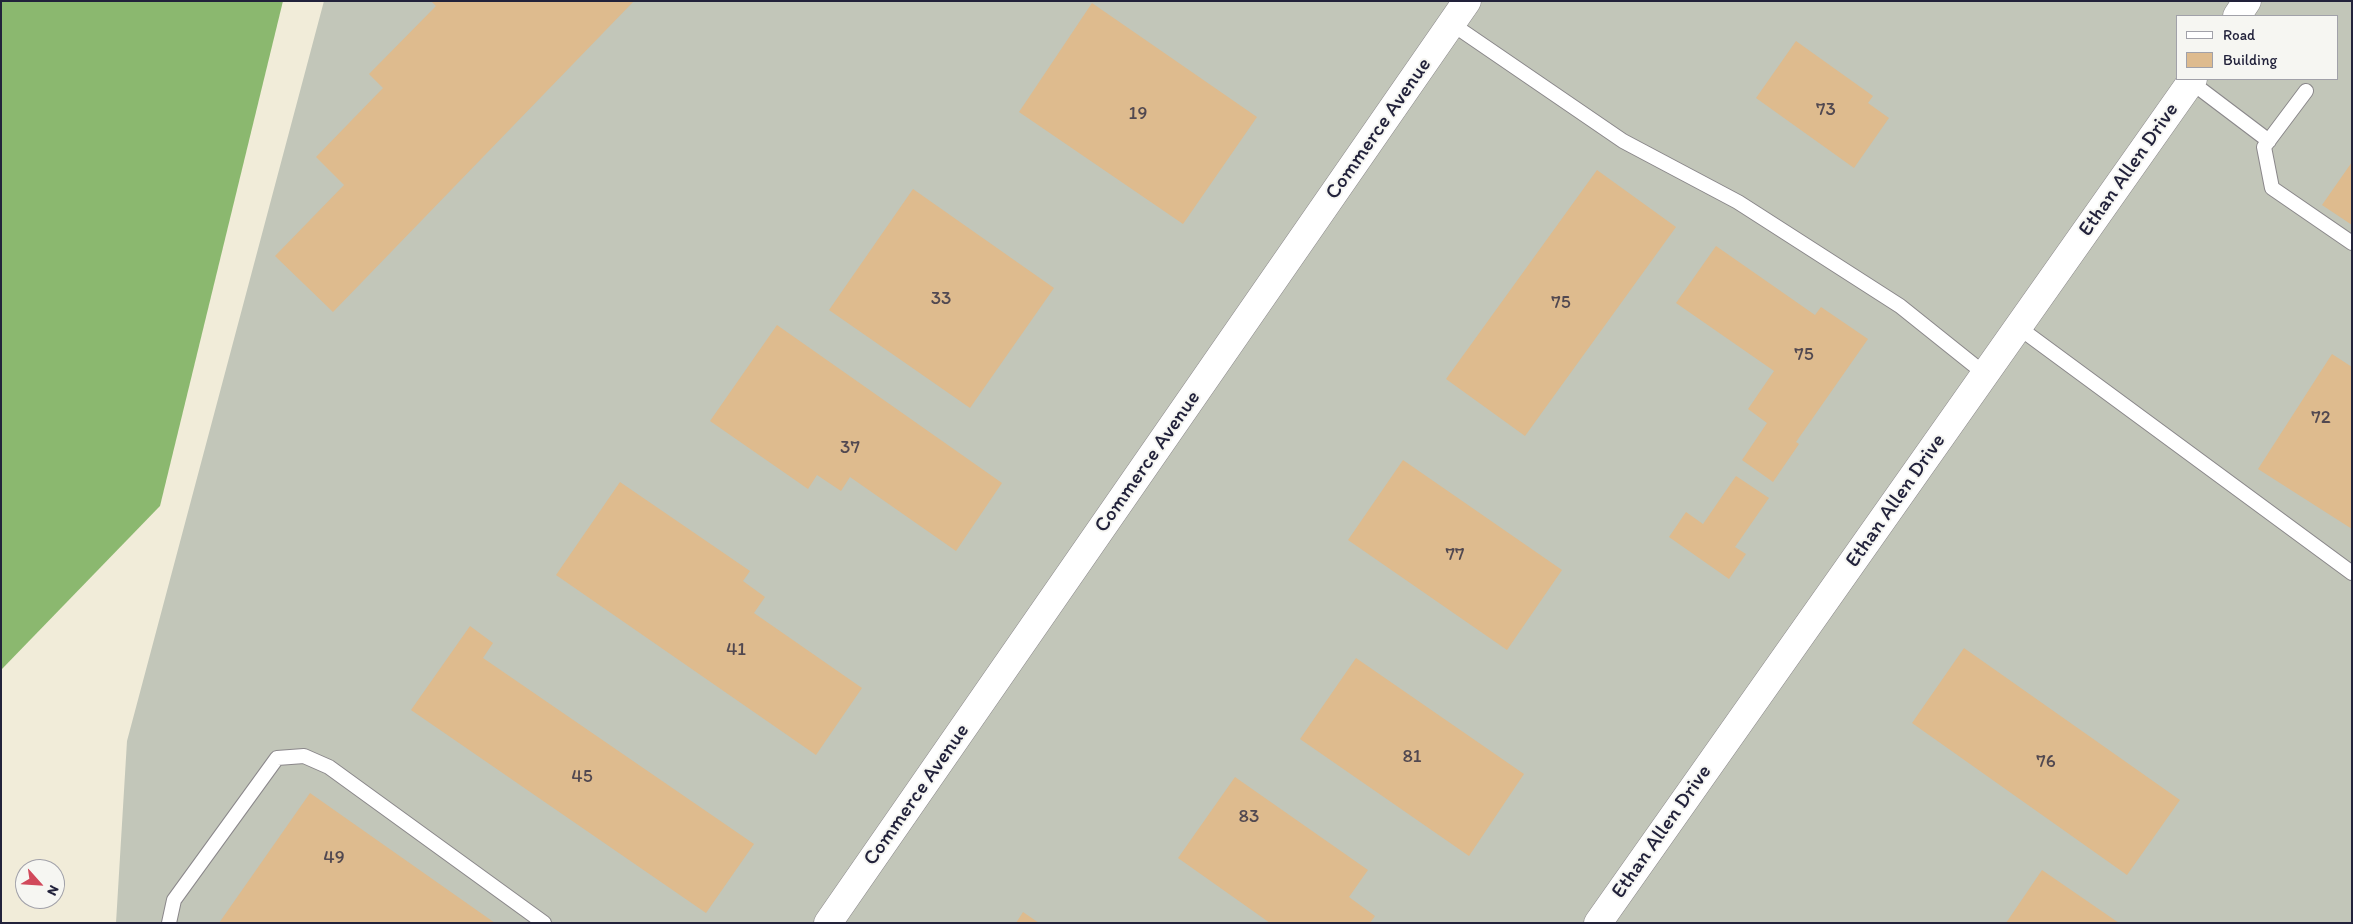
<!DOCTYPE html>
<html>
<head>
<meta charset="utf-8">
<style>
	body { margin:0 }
	#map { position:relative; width:2353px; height:924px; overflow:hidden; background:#f1ecd9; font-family:Itim,sans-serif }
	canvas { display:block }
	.frame { position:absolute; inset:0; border:2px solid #22223b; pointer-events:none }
	.legend { position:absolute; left:2176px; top:15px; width:162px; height:65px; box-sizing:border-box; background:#f6f6f2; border:1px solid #a1a1a9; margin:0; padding:6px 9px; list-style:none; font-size:15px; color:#22223b }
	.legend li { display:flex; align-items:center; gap:10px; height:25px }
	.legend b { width:25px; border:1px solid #a1a1a9 }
	.north { position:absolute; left:15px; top:859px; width:50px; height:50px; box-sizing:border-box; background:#f6f6f2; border:1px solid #a1a1a9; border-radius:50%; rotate:116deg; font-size:14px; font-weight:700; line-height:20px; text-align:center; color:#22223b }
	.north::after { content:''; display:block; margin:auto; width:18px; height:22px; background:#d1495b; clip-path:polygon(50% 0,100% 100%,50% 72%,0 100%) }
</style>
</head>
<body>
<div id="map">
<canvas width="2353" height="924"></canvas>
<div class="frame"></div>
<ul class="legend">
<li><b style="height:6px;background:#fff"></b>Road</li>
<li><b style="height:14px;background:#debb8e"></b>Building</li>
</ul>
<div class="north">N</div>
</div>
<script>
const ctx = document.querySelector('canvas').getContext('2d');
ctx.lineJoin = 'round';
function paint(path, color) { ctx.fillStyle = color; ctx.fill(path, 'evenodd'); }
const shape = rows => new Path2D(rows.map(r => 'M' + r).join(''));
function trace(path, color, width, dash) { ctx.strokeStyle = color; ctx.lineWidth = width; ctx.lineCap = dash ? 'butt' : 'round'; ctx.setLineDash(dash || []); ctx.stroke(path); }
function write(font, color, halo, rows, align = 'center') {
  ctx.font = font + ' Itim,sans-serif'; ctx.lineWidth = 4; ctx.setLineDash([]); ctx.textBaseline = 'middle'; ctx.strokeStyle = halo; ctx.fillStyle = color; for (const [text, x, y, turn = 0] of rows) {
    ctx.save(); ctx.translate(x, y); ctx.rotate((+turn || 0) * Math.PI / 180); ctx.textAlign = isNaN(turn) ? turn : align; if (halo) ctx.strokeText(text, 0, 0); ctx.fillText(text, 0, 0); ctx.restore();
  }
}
paint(shape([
	[324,1,2352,1,2352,923,116,923,127,741],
	[2177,16,2337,16,2337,79,2177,79]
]), '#c2c6b9');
paint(shape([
	[1,1,283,1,160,506,1,670]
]), '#8bb86f');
paint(shape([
	[431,1,634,1,333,312,275,256,344,185,316,157,383,88,369,74,436,6],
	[1092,3,1257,117,1183,224,1019,112],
	[1796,41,1873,96,1868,103,1889,118,1854,168,1756,98],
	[2352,162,2352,225,2322,205],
	[1597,170,1676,227,1525,436,1446,379],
	[913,189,1054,288,970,408,829,310],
	[1716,246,1815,315,1821,307,1868,339,1796,442,1799,444,1773,482,1742,460,1767,423,1748,409,1774,371,1676,303],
	[777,325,1002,483,956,551,850,477,841,491,817,475,808,489,710,421],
	[2332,354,2352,367,2352,529,2258,469],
	[1403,460,1562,570,1507,650,1348,540],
	[1736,476,1769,498,1735,547,1746,554,1729,579,1669,537,1686,512,1703,524],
	[620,482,750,571,743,581,765,597,754,613,862,688,816,755,556,575],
	[470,626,493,643,483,658,754,844,706,913,411,710],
	[1964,648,2180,800,2127,875,1912,723],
	[1356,658,1524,774,1469,856,1300,739],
	[1235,777,1368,870,1349,897,1375,916,1370,923,1270,923,1178,858],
	[310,793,495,923,219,923],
	[2042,870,2119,923,2006,923],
	[1023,912,1039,923,1016,923]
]), '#debb8e');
const lane = shape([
	[1452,24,1623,141,1738,202,1900,306,1985,374],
	[2191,82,2269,141],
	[2306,91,2264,147,2272,188,2352,243],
	[2018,327,2352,573],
	[169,923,174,900,277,758,304,756,329,767,544,923]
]);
const street = shape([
	[2237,16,2247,1],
	[828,923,1467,1],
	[1598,923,2193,79]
]);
trace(lane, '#8a878a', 16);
trace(street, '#8a878a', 29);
trace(lane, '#fff', 14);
trace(street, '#fff', 28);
write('19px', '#514850', null, [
	["73",1826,110],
	["19",1138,114],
	["33",941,299],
	["75",1561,303],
	["75",1804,355],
	["72",2321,418],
	["37",850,448],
	["77",1455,555],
	["41",736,650],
	["81",1412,757],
	["76",2046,762],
	["45",582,777],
	["83",1249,817],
	["49",334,858]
]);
write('21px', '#22223b', '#f6f6f2', [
	["Commerce Avenue",1379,129,-55],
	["Ethan Allen Drive",2129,170,-55],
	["Commerce Avenue",1148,462,-55],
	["Ethan Allen Drive",1896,501,-55],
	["Commerce Avenue",917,795,-55],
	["Ethan Allen Drive",1662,832,-55]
]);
</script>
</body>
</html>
